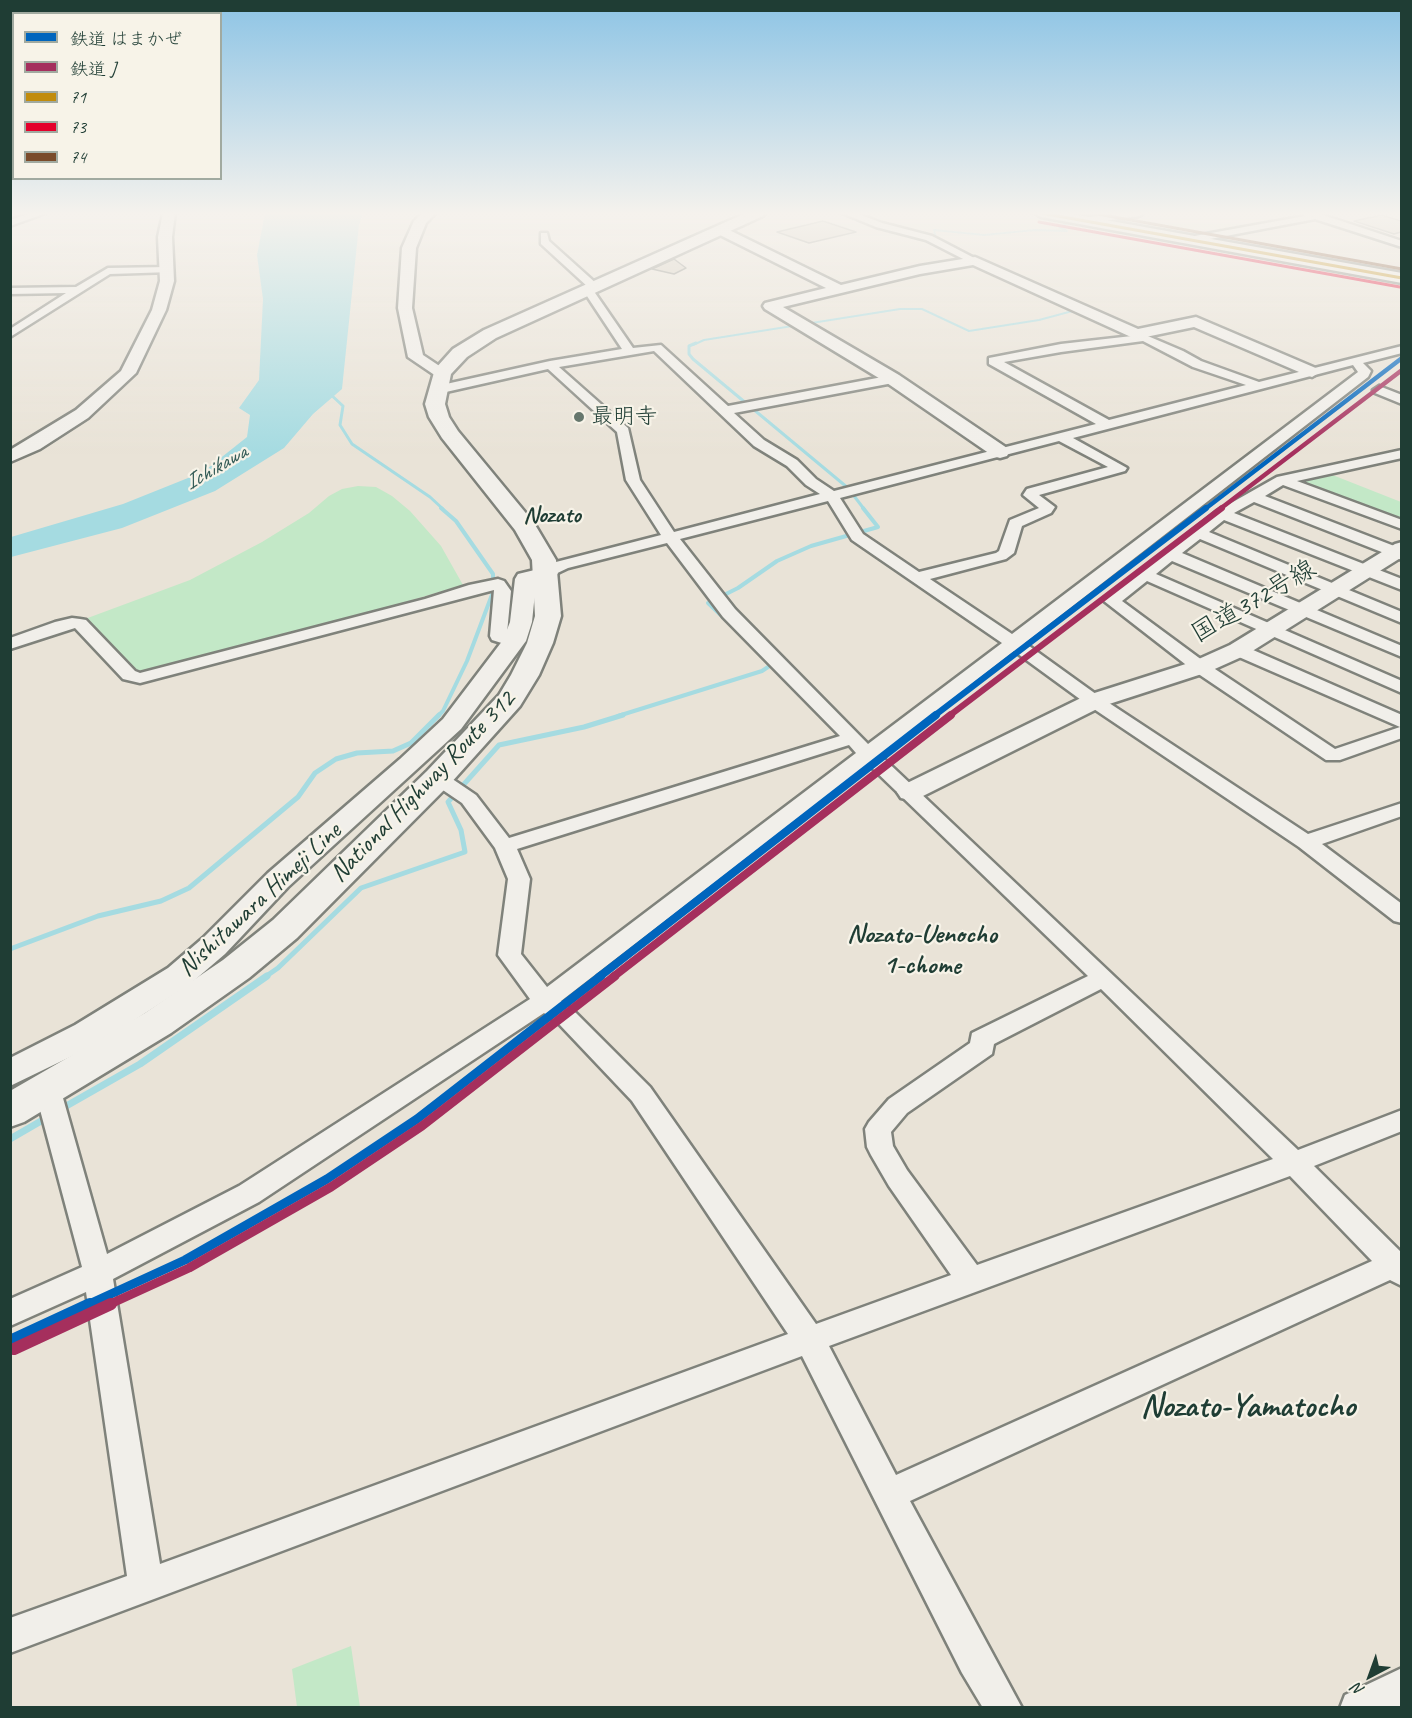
<!DOCTYPE html>
<html>
<head>
<meta charset="utf-8">
<style>
	body { margin:0 }
	#map { position:relative; width:1412px; height:1718px; overflow:hidden; background:#e9e3d7; font-family:Caveat,"Klee One",sans-serif }
	canvas { display:block }
	.frame { position:absolute; inset:0; border:12px solid #1f3d34; pointer-events:none }
	.legend { position:absolute; left:12px; top:12px; width:210px; height:168px; box-sizing:border-box; background:#f7f3e8; border:2px solid #a1aaa0; margin:0; padding:8px 10px; list-style:none; font-size:18px; color:#1f3d34 }
	.legend li { display:flex; align-items:center; gap:12px; height:30px }
	.legend b { width:30px; border:2px solid #a1aaa0 }
	.north { position:absolute; left:1340px; top:1646px; width:60px; height:60px; -webkit-text-stroke:4px #f7f3e8; paint-order:stroke; rotate:221deg; font-size:16px; font-weight:700; line-height:24px; text-align:center; color:#1f3d34 }
	.north::after { content:''; display:block; margin:auto; width:21px; height:27px; background:#1f3d34; clip-path:polygon(50% 0,100% 100%,50% 72%,0 100%) }
</style>
</head>
<body>
<div id="map">
<canvas width="1412" height="1718"></canvas>
<div class="frame"></div>
<ul class="legend">
<li><b style="height:8px;background:#0065bd"></b>鉄道 はまかぜ</li>
<li><b style="height:8px;background:#a52f5d"></b>鉄道 J</li>
<li><b style="height:8px;background:#c18c0d"></b>71</li>
<li><b style="height:8px;background:#e4002b"></b>73</li>
<li><b style="height:8px;background:#7a4b2a"></b>74</li>
</ul>
<div class="north">N</div>
</div>
<script>
const ctx = document.querySelector('canvas').getContext('2d');
ctx.lineJoin = 'round';
function paint(path, color) { ctx.fillStyle = color; ctx.fill(path, 'evenodd'); }
const shape = rows => new Path2D(rows.map(r => 'M' + r).join(''));
function trace(path, color, width, dash) { ctx.strokeStyle = color; ctx.lineWidth = width; ctx.lineCap = dash ? 'butt' : 'round'; ctx.setLineDash(dash || []); ctx.stroke(path); }
function write(font, color, halo, rows, align = 'center') {
  ctx.font = font + ' Caveat,"Klee One",sans-serif'; ctx.lineWidth = 4.5; ctx.setLineDash([]); ctx.textBaseline = 'middle'; ctx.strokeStyle = halo; ctx.fillStyle = color; for (const [text, x, y, turn = 0] of rows) {
    ctx.save(); ctx.translate(x, y); ctx.rotate((+turn || 0) * Math.PI / 180); ctx.textAlign = isNaN(turn) ? turn : align; if (halo) ctx.strokeText(text, 0, 0); ctx.fillText(text, 0, 0); ctx.restore();
  }
}
paint(shape([
	[1330,474,1401,502,1401,523,1296,482],
	[358,486,376,487,392,496,410,511,441,546,463,585,341,621,290,632,142,672,134,672,85,619,190,580,262,542,309,513,329,496,342,489],
	[351,1646,360,1707,297,1707,292,1669]
]), '#c3e8c7');
paint(shape([
	[265,213,363,213,359,225,342,389,313,414,284,448,215,491,122,528,11,557,11,537,123,504,203,472,247,437,250,415,239,408,259,380,263,299,257,255]
]), '#a5dbe1');
trace(shape([
	[980,260,936,238,934,230,984,235,1035,230,1067,231,1059,227,1075,221],
	[693,345,704,340,900,309,922,309,969,331,1039,320,1080,309]
]), '#a5dbe1', 2);
trace(shape([
	[696,343,689,346,689,354,693,359,848,488,864,509],
	[328,392,343,406,340,425,352,444,430,497,443,509]
]), '#a5dbe1', 3);
trace(shape([
	[727,621,708,603,738,588,777,561,811,546,878,527,863,508],
	[438,716,443,711,467,661,493,592,493,574,456,521,441,508],
	[618,716,762,671,771,665,767,661]
]), '#a5dbe1', 4);
trace(shape([
	[10,949,98,916,161,901,189,888,298,797,315,773,336,759,357,753,393,751,411,743,439,715],
	[265,977,278,968,361,888,465,852,461,830,448,802,499,745,584,727,623,715]
]), '#a5dbe1', 5);
trace(shape([
	[61,1109,140,1064,267,976],
	[10,1139,48,1117]
]), '#a5dbe1', 7);
const building = shape([
	[1382,215,1401,221,1401,232,1394,234,1354,221,1382,215],
	[823,221,856,232,809,243,777,232,823,221],
	[674,259,686,268,674,274,652,269,674,259]
]);
paint(building, '#d3ccbd');
trace(building, '#7f827b', 1.5);
const street = shape([
	[32,213,46,213,10,226,10,220,32,213],
	[842,213,856,213,882,223,932,236,980,261,971,263,926,240,876,227,842,213],
	[1119,213,1144,213,1139,216,1083,224,1078,221,1083,218,1119,213],
	[1301,213,1320,214,1402,241,1402,247,1315,219,1189,243,1184,240,1189,237,1305,216,1301,213],
	[541,233,547,233,549,241,598,285,598,289,593,290,633,348,661,345,728,406,893,375,897,376,897,382,893,383,734,413,764,440,797,460,816,479,834,491,1096,424,989,364,989,358,1061,344,1132,336,1132,332,1136,331,1183,351,1201,361,1259,382,1402,346,1402,353,1363,363,1371,371,1368,377,1025,643,1100,697,1308,834,1402,803,1402,816,1322,844,1402,904,1402,923,1394,921,1299,847,1088,705,1014,651,880,755,1298,1150,1402,1110,1402,1131,1314,1166,1402,1253,1402,1286,1390,1280,910,1501,1022,1708,983,1708,962,1673,802,1356,10,1653,10,1618,127,1576,86,1292,10,1326,10,1299,82,1267,35,1091,39,1084,48,1081,57,1084,61,1091,107,1254,239,1186,530,999,498,955,508,879,495,848,462,803,431,782,428,778,431,774,445,774,476,795,509,838,840,736,723,617,667,543,568,568,547,578,539,573,556,562,661,535,626,480,617,432,548,369,437,394,431,390,437,386,550,361,622,349,583,290,588,287,541,244,541,233],
	[1143,341,1193,367,1246,385,1109,420,1004,362,1061,352,1143,341],
	[654,351,754,446,787,466,806,485,820,494,674,532,640,480,628,428,559,367,654,351],
	[1353,365,1358,372,1012,634,930,579,1006,559,1014,553,1022,526,1051,513,1055,507,1039,495,1125,471,1127,468,1073,438,1353,365],
	[1059,441,1108,467,1027,489,1023,495,1039,508,1010,520,999,551,996,553,919,572,863,534,840,498,1059,441],
	[828,501,852,540,1002,643,868,744,735,609,680,539,828,501],
	[849,745,856,753,547,987,521,954,530,879,517,849,849,745],
	[868,764,1088,976,972,1033,970,1043,889,1099,869,1122,865,1129,867,1147,871,1155,889,1186,951,1275,816,1324,650,1087,576,1013,561,1001,868,764],
	[1101,989,1273,1159,977,1265,907,1170,893,1146,891,1132,907,1113,992,1054,994,1044,1101,989],
	[544,1013,560,1025,632,1101,788,1334,160,1564,113,1279,259,1202,544,1013],
	[1290,1176,1372,1261,896,1475,829,1346,1290,1176],
	[167,267,171,268,171,272,110,274,10,337,10,329,66,293,10,294,10,288,76,287,108,268,167,267],
	[1379,386,1402,395,1402,404,1375,393,1373,390,1379,386],
	[1402,450,1402,458,1297,481,1402,520,1402,529,1283,485,1265,496,1402,549,1402,560,1254,502,1234,513,1402,579,1402,590,1224,520,1209,532,1402,612,1402,623,1200,539,1182,553,1402,646,1402,657,1172,561,1156,574,1402,681,1402,693,1147,581,1122,601,1206,663,1335,749,1400,727,1232,654,1229,650,1232,646,1244,646,1402,715,1402,738,1340,760,1326,760,1194,671,1104,601,1217,511,1277,477,1402,450],
	[498,579,504,581,511,591,507,633,520,637,523,641,520,645,508,645,492,640,490,636,494,590,140,683,123,679,75,628,10,649,10,638,55,622,72,618,80,619,86,620,135,671,140,673,425,599,469,585,498,579],
	[1402,1668,1402,1705,1397,1708,1340,1708,1345,1695,1402,1668]
]);
const secondary = shape([
	[163,213,175,213,172,237,174,281,166,310,136,373,88,418,40,449,10,462,10,450,76,410,121,371,152,310,160,281,158,237,163,213],
	[422,213,436,213,426,223,416,248,412,308,423,355,450,373,442,378,436,376,408,357,398,308,402,248,414,221,422,213],
	[721,226,841,285,920,266,975,257,1138,329,1196,317,1318,369,1320,372,1312,377,1306,375,1194,327,1136,339,1131,337,973,265,920,274,783,307,899,375,1007,448,1009,452,1007,456,1000,458,993,456,887,383,765,309,763,306,765,303,826,288,716,233,715,230,716,227,721,226],
	[1402,542,1402,557,1246,655,1208,672,1103,706,919,798,910,800,901,798,897,792,901,786,1085,696,1192,662,1230,645,1395,544,1402,542],
	[547,567,555,568,558,573,555,578,536,583,532,622,526,641,461,729,288,887,225,954,190,984,99,1043,10,1086,10,1058,75,1025,168,968,203,938,268,873,400,759,443,719,503,640,510,622,515,579,518,574,547,567]
]);
const highway = shape([
	[746,213,765,213,763,216,496,338,467,357,451,374,445,404,449,417,458,431,534,523,556,560,561,616,553,643,539,675,520,706,449,785,297,938,249,978,171,1033,24,1122,10,1127,10,1091,145,1013,223,960,273,920,427,771,499,695,511,675,527,643,535,616,532,560,515,530,442,438,429,417,425,404,435,369,453,349,484,330,746,213],
	[1034,213,1066,213,1402,273,1402,283,1041,217,1034,213]
]);
trace(street, '#7f827b', 5);
trace(secondary, '#7f827b', 5);
trace(highway, '#7f827b', 5);
paint(street, '#f1efea');
paint(secondary, '#f1efea');
paint(highway, '#f1efea');
trace(shape([
	[1041,213,1402,278]
]), '#c18c0d', 3);
trace(shape([
	[1039,222,1400,287]
]), '#e4002b', 3);
trace(shape([
	[1092,213,1402,269]
]), '#7a4b2a', 3);
trace(shape([
	[1205,509,1402,358]
]), '#0065bd', 4.5);
trace(shape([
	[934,716,1206,508]
]), '#0065bd', 6);
trace(shape([
	[599,977,936,715]
]), '#0065bd', 8);
trace(shape([
	[87,1305,185,1260,327,1179,417,1119,601,976]
]), '#0065bd', 9);
trace(shape([
	[10,1341,90,1304]
]), '#0065bd', 12);
trace(shape([
	[1220,509,1402,370]
]), '#a52f5d', 4.5);
trace(shape([
	[949,716,1222,508]
]), '#a52f5d', 6);
trace(shape([
	[613,977,951,715]
]), '#a52f5d', 8);
trace(shape([
	[108,1305,189,1268,331,1187,422,1126,615,976]
]), '#a52f5d', 9);
trace(shape([
	[14,1349,111,1304]
]), '#a52f5d', 12);
const sky = ctx.createLinearGradient(0, 0, 0, 454);
sky.addColorStop(0, '#8dc4e5');
sky.addColorStop(0.47, '#f5f2ed');
sky.addColorStop(1, '#f5f2ed00');
ctx.fillStyle = sky;
ctx.fillRect(0, 0, 1412, 454);
for (const [x, y, r, color] of [
	[579,417,6,"#66776d"]
]) { const dot = new Path2D(); dot.arc(x, y, r, 0, 2 * Math.PI); ctx.fillStyle = color; ctx.fill(dot); trace(dot, '#f7f3e8', 2); }
write('22px', '#1f3d34', '#f7f3e8', [
	["最明寺",591,417]
], 'left');
write('italic 22px', '#345c57', '#f7f3e8', [
	["Ichikawa",216,468,-30]
]);
write('bold 24px', '#1f3d34', '#f7f3e8', [
	["Nozato",552,516]
]);
write('26px', '#1f3d34', '#f7f3e8', [
	["国道372号線",1254,602,-30],
	["National Highway Route 312",423,787,-46],
	["Nishitawara Himeji Line",260,900,-43]
]);
write('bold 27px', '#1f3d34', '#f7f3e8', [
	["Nozato-Uenocho",922,935],
	["1-chome",922,966]
]);
write('bold 33px', '#1f3d34', '#f7f3e8', [
	["Nozato-Yamatocho",1248,1407]
]);
</script>
</body>
</html>
